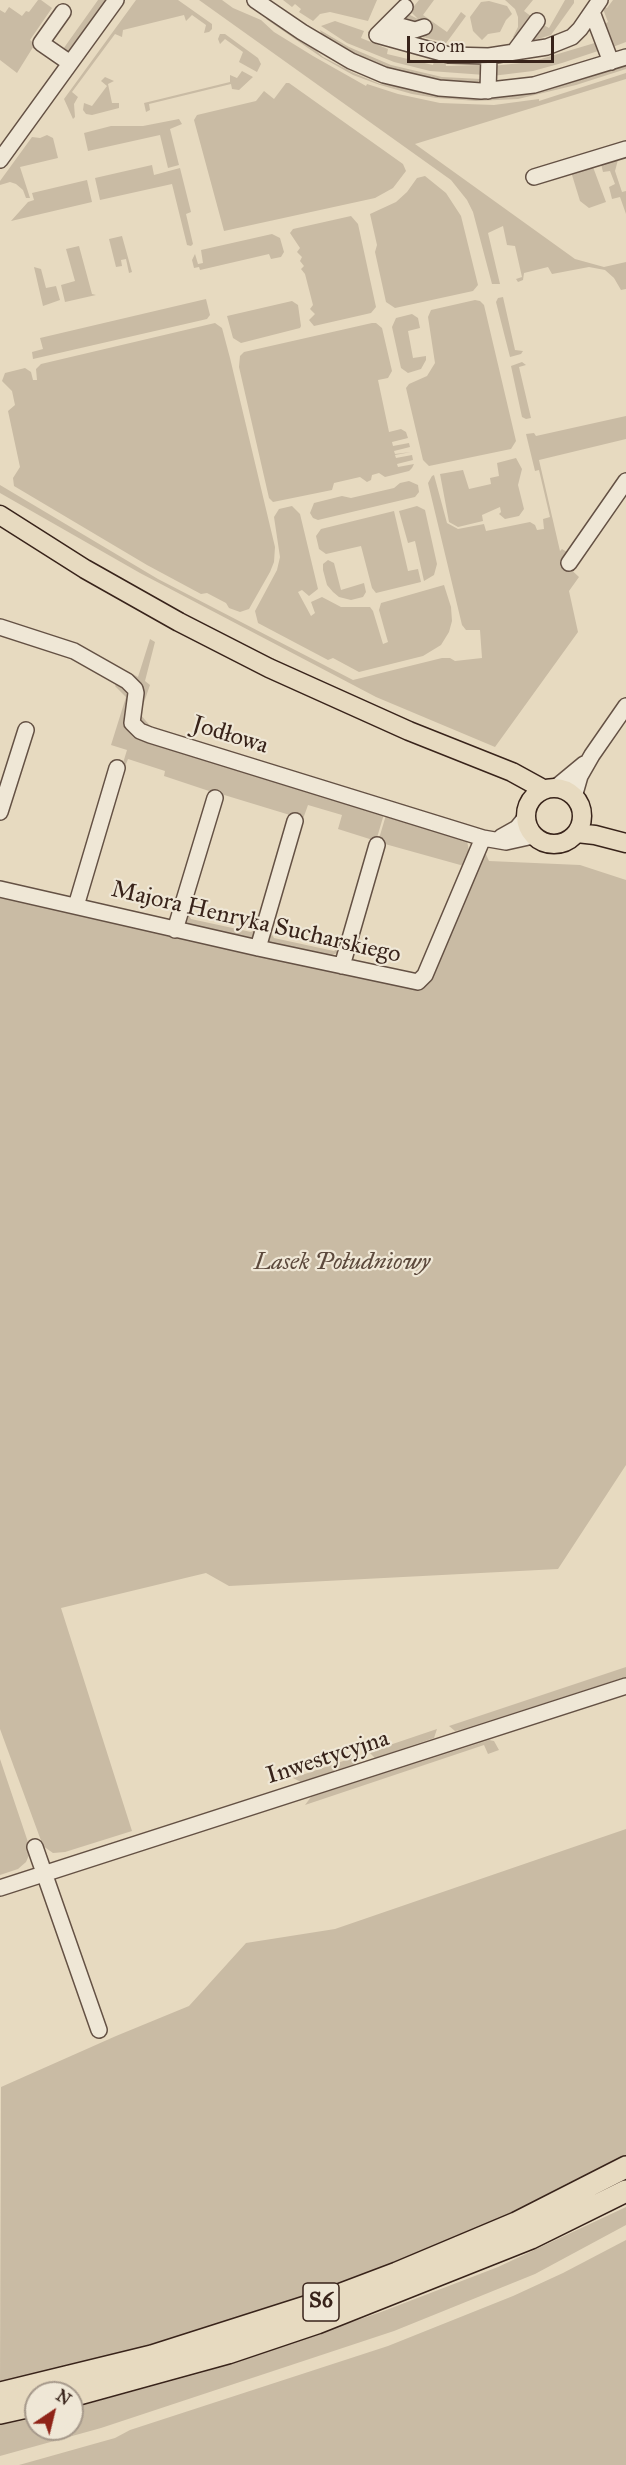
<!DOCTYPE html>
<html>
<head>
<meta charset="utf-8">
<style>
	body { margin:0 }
	#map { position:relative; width:626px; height:2465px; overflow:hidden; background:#e7dac0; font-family:"IM FELL Great Primer",serif }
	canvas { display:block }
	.north { position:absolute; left:24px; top:2381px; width:60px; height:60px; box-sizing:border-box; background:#efe7d6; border:2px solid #a6998b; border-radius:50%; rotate:35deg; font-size:16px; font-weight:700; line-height:24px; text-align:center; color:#38231a }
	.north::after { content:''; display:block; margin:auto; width:21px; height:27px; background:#8f2418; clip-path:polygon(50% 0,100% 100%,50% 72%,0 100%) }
	.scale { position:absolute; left:407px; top:36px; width:147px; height:27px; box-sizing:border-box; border:3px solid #38231a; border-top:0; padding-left:8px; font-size:18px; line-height:21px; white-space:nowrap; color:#38231a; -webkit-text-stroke:4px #efe7d6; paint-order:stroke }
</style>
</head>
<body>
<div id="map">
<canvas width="626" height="2465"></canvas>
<div class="north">N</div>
<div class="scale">100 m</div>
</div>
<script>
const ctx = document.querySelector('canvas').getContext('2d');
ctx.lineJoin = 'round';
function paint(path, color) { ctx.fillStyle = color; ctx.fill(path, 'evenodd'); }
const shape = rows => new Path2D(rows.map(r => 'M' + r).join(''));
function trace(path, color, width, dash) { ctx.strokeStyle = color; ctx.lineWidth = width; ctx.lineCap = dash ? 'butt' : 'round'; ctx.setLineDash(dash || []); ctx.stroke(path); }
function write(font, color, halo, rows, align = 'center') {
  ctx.font = font + ' "IM FELL Great Primer",serif'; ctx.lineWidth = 4.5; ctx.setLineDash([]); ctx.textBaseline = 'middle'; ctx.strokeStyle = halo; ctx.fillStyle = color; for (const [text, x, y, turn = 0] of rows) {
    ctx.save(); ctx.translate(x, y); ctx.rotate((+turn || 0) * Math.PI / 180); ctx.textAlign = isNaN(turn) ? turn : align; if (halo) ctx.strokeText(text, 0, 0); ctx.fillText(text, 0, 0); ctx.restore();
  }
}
paint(shape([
	[38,0,41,0,52,8,30,40,35,44,17,73,0,60,0,10,5,13,9,7,22,16,26,11,29,12],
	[98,0,109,0,71,52,67,54,61,52],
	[136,0,178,0,212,24,212,29,209,32,204,33,206,25,192,15,186,21,184,15,123,30,122,37,115,34,72,92,78,97,74,104,75,117,73,119,64,99],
	[199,0,222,0,233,8,261,20,274,32,313,56,366,86,367,84,398,94,440,103,494,105,539,99,539,101,626,73,626,79,415,144,575,259,604,267,626,262,626,289,621,290,614,278,605,270,589,267,552,274,548,267,524,273,523,280,518,282,516,279,522,277,515,246,507,245,503,226,488,233,500,284,492,284,473,212,467,200,451,180],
	[283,0,377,0,368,21,330,12,320,14,313,21,299,12,301,9,295,4,292,7],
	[419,0,434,0,423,15,447,32,461,12,466,16,444,46,439,46,440,41,422,37,420,42,405,38,404,17,408,14,418,19,410,11],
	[505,0,533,0,524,11,532,17,517,40,513,37,518,27,518,17,515,9],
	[565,0,574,0,574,3,551,35,528,42,540,23,549,28],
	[613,0,626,0,626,42,610,48,603,25,608,22,603,9,598,10,601,5,607,8],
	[489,1,507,6,512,14,506,20,500,32,488,34,482,40,473,31,470,17,481,2],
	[271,18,309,44,323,57,354,73,380,84,396,85,430,94,486,98,524,94,574,82,626,65,626,69,576,85,518,99,476,101,436,98,412,94,380,85,353,75,321,57,266,19],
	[335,21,364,31,361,38,388,49,387,54,433,65,435,58,445,59,446,66,481,65,485,75,430,71,394,62,347,43,321,26],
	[320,30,349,47,391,65,442,77,481,79,477,83,440,80,393,70,355,55,322,36],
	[220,34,225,34,258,58,261,64,257,72,239,62,243,52,225,39,220,44,218,39],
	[598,42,601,50,562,63,533,71,492,76,492,66,531,62],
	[242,71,253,77,239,90,232,89,231,84,149,104,150,110,146,112,144,103,230,82,230,75,237,78],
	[105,77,114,81,108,84,112,103,119,103,119,108,92,115,86,114,83,110,84,103,92,106,107,86,101,81],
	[286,83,289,83,403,164,406,171,393,188,375,198,224,231,194,120,197,115,256,101,264,91,274,99],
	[179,119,182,124,170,129,179,165,168,168,160,135,88,151,84,133,111,126,143,126],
	[47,135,53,138,58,158,20,167,30,198,26,198,23,190,16,184,10,182,0,185,0,181,32,137,40,138],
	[617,156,618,160,615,171,622,192,626,191,626,214,620,197,612,199,609,187,615,184,610,171,603,172,601,164],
	[152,165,154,175,180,168,191,212,186,214,193,244,191,246,187,245,172,184,100,200,95,178],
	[590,166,593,167,606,202,589,208,580,201,572,175,572,171],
	[425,176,446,193,461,216,478,285,473,291,395,308,386,302,375,252,377,245,370,214,396,202,407,192,417,178],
	[87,180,92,202,11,221,28,202,34,200,32,193],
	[351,216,358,224,376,307,371,313,314,326,309,320,315,314,310,309,313,305,305,274,301,269,304,266,300,261,302,257,297,252,300,248,290,233,293,229],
	[272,234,280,238,284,252,281,257,271,259,269,254,200,270,199,267,194,268,192,260,195,254,198,264,203,263,201,250],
	[122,236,132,272,129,273,126,259,121,260,122,266,116,267,109,239],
	[79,246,92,294,96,295,65,302,61,285,75,281,66,249],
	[34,267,41,269,46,288,56,286,60,300,43,306],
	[503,297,515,350,523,351,521,354,510,357,496,302,498,298],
	[206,299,210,315,207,319,33,359,32,352,43,349,40,338],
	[475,300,480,301,484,305,516,441,511,449,429,466,423,460,406,388,409,384,427,376,435,363,428,317,431,310],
	[292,301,298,305,301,326,300,328,241,343,233,338,227,316],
	[412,314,418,318,420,328,408,331,413,358,426,356,426,360,421,369,408,373,401,368,392,327,396,318],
	[215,323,222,328,230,358,275,547,274,562,270,572,249,609,240,612,229,608,226,603,207,593,201,594,147,565,14,486,13,478,20,467,8,411,15,405,12,391,2,381,5,373,25,368,31,372,33,380,37,380,36,369,41,364],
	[372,323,376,323,382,328,392,371,388,378,378,380,389,432,401,429,406,432,408,438,392,442,393,446,409,443,410,447,394,451,395,454,411,452,395,455,396,458,412,455,413,460,397,464,398,467,414,464,412,468,409,471,385,477,379,473,372,475,371,480,367,482,360,477,334,483,332,490,273,502,269,498,239,367,240,356,244,352],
	[522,362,526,365,519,367,531,418,526,419,522,417,511,366],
	[626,416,626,439,539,460,560,551,562,549,567,552,563,557,564,563,579,577,569,591,578,632,495,747,376,697,140,573,0,493,0,485,158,579,353,680,442,658,450,658,455,661,482,658,480,630,466,630,462,625,428,483,432,476,434,475,447,523,458,529,484,524,486,531,530,522,535,525,537,530,544,529,543,519,550,517,539,470,535,471,526,434,534,433,536,436],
	[516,458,522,469,518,485,524,509,519,516,505,519,499,514,501,512,500,507,482,515,483,521,458,527,449,522,440,474,463,470,469,489,491,484,490,478,499,476,497,463],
	[409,481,418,485,419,492,415,497,318,520,313,518,310,513,314,503,342,496,351,498,394,488,400,483],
	[292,506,300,514,318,589,309,596,302,590,298,592,311,616,315,613,311,602,322,597,341,607,370,607,373,611,383,644,388,642,379,610,381,603,444,585,451,607,452,621,449,632,441,645,423,656,359,672,333,658,328,660,258,623,255,611,277,570,280,557,274,517,279,509],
	[417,506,425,510,437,564,434,575,424,581,415,541,408,543,399,511],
	[394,511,408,571,418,569,421,582,376,593,372,588,361,546,326,554,319,549,316,536,321,529],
	[328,560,334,563,341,590,364,583,366,592,363,597,351,600,339,597,333,592,327,585,323,570,323,564],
	[150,639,155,642,145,681,150,685,140,714,151,727,179,736,179,737,144,727,137,719,141,685,127,674,127,671,138,677],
	[117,683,127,694,124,727,134,738,384,814,376,841,338,829,342,815,308,805,303,819,221,794,193,850,212,792,164,776,165,771,128,759,122,774,120,773,127,750,111,745,126,697,115,686],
	[386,815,467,841,469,851,464,866,385,844,383,850,378,842],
	[483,848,489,861,580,865,626,880,626,1465,558,1569,229,1586,206,1573,61,1608,132,1831,65,1852,53,1853,43,1846,0,1729,0,895,82,915,415,988],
	[186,911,191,919,251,932,258,928,252,940,185,926],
	[269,930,274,938,334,951,341,946,340,954,337,953,330,956,271,945,267,939],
	[626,1667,626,1677,460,1730,455,1731,449,1726],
	[437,1729,434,1738,375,1758,369,1752],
	[489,1740,494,1741,499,1750,488,1754,484,1745,305,1805,311,1797],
	[358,1756,355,1764,301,1782,293,1778],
	[0,1759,31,1851,26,1862,18,1869,0,1875],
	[626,1829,626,2160,440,2247,307,2297,191,2333,64,2370,0,2384,1,2087,116,2036,189,2006,246,1943,335,1929],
	[626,2207,626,2225,535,2274,394,2331,101,2428,0,2456,0,2425,36,2418,36,2429,72,2429,72,2408,201,2373,381,2312,498,2267],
	[626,2240,626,2465,19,2465,115,2438,130,2430,388,2346,513,2296,563,2273]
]), '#c9bba4');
const minor = shape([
	[255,0,302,32,351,61,384,75,439,88,481,91,534,85,626,57],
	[405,7,377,35,449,55,489,56,547,47,572,37,580,29,600,0],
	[63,12,41,43,70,63],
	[592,12,611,62],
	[389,23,415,30,424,27],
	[514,52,537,21],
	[488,91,489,56],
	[0,160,116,0],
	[534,177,626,149],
	[569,563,626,481],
	[0,627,74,651,127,681,135,689,136,693,132,723,140,731,150,735,483,838,506,842,533,836],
	[555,788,584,764],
	[574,797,580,776,592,755,626,706],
	[0,812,26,730],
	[501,837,517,828,526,817],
	[0,889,258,948,418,982,425,975,483,838],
	[76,906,117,768],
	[175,930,215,798],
	[258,948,295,821],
	[342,966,377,845],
	[35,1847,99,2030],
	[0,1888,626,1686]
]);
const major = shape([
	[0,515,85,569,179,622,269,668,409,731,512,772,543,789],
	'526 816a28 28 0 1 1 56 0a28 28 0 1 1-56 0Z',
	[577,833,595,835,626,843]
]);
const highway = shape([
	[0,2393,152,2356,315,2304,397,2273,516,2223,626,2167],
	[72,2396,228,2353,317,2323,531,2238,626,2191],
	[0,2413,36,2405]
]);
trace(minor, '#645144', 18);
trace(major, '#38231a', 21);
trace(highway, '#38231a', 24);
trace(minor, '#efe7d6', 15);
trace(major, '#e7dac0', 18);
trace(highway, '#e7dac0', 21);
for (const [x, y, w] of [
	[321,2302,36]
]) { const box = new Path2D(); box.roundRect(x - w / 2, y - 19, w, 38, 4.5); ctx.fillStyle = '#efe7d6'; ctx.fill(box); trace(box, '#38231a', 1.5); }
write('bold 22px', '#38231a', null, [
	["S6",321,2302]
]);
write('24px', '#38231a', '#efe7d6', [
	["Jodłowa",230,736,17],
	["Majora Henryka Sucharskiego",256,923,13],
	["Inwestycyjna",328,1758,-18]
]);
write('italic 24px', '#5c493c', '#efe7d6', [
	["Lasek Południowy",342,1263]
]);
</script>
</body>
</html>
